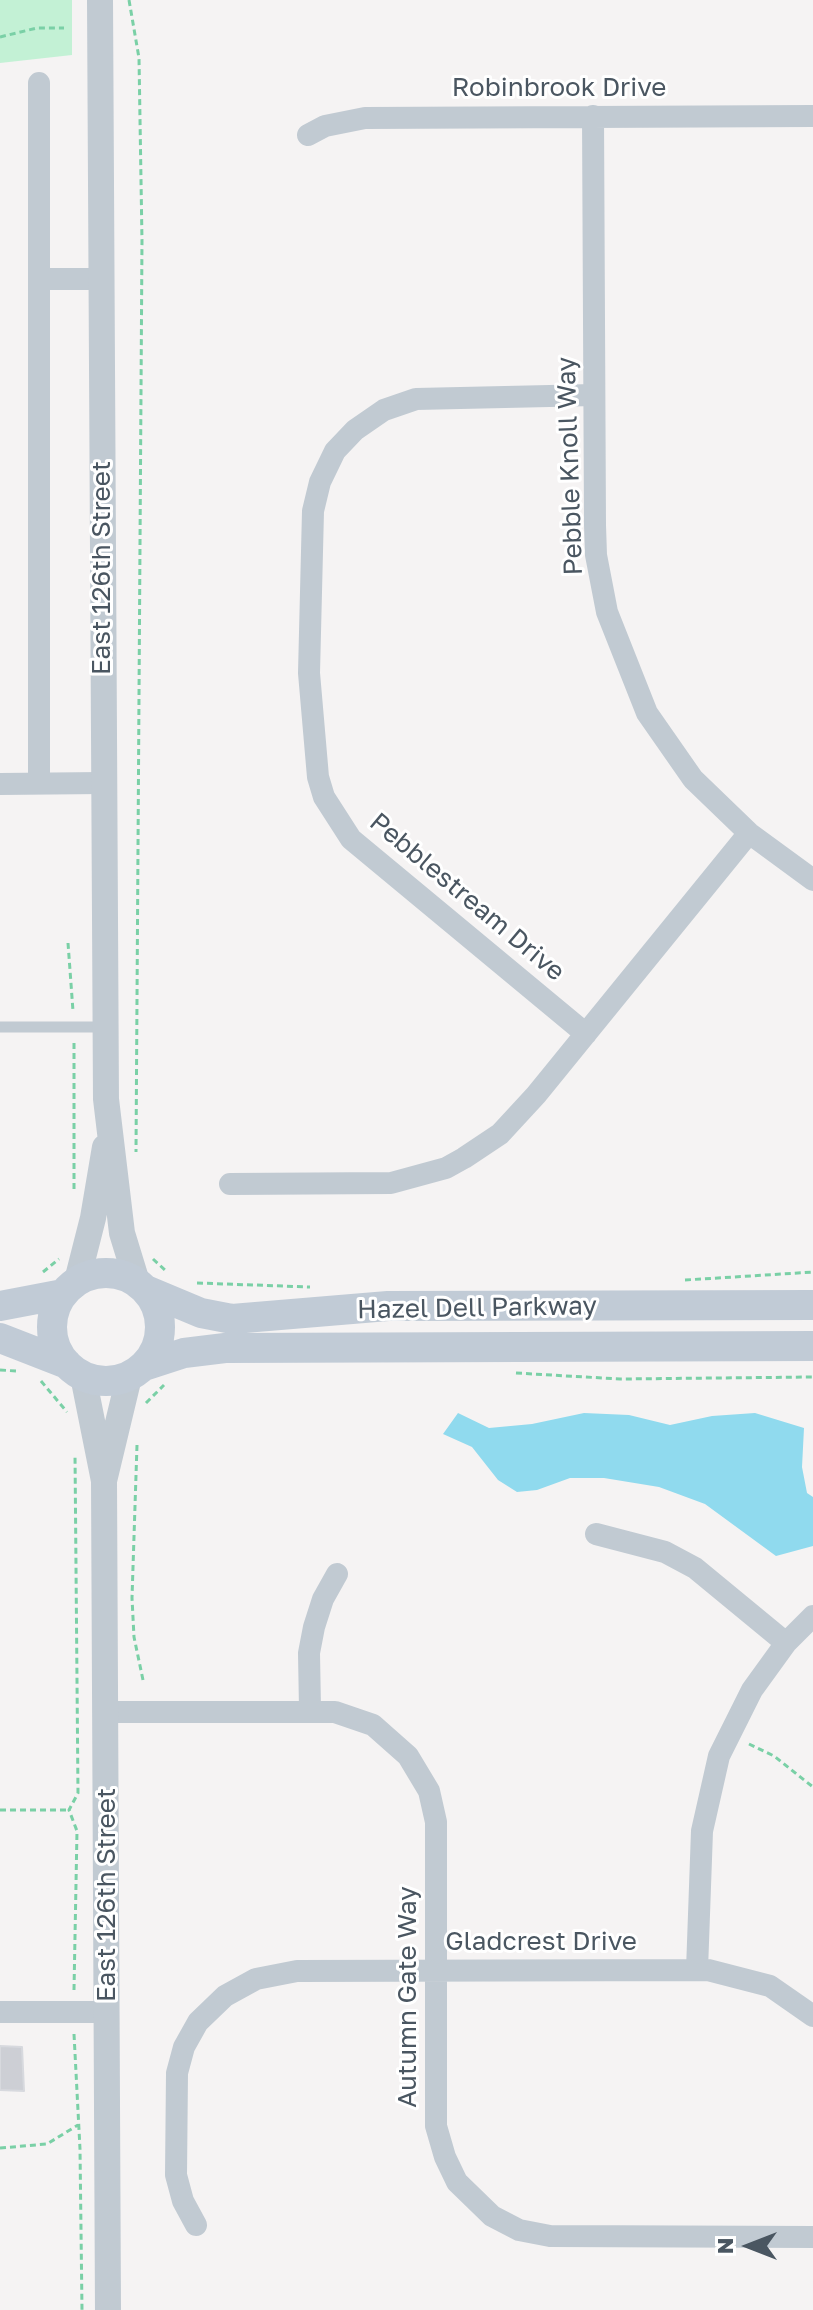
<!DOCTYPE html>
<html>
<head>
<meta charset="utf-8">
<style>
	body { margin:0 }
	#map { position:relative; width:813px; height:2310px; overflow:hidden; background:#f5f3f3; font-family:"Golos Text",sans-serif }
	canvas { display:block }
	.north { position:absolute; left:709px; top:2206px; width:80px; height:80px; -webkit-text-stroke:6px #fff; paint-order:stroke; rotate:270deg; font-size:22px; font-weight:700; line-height:32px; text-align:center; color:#4a5661 }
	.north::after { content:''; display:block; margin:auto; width:28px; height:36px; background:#4a5661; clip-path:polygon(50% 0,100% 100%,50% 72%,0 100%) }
</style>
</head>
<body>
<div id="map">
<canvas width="813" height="2310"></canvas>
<div class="north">N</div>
</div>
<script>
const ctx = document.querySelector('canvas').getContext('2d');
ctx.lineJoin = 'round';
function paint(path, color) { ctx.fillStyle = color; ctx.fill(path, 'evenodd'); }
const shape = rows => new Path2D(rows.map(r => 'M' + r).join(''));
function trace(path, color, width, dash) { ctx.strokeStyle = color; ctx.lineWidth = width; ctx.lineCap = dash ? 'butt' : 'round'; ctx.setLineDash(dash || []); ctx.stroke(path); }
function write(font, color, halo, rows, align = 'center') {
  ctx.font = font + ' "Golos Text",sans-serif'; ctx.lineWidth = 6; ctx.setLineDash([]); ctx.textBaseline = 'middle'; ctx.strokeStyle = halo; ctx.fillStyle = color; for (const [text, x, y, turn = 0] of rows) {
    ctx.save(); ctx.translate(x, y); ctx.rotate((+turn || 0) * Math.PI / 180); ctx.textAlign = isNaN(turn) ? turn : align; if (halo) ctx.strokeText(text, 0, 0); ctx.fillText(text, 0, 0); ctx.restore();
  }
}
paint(shape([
	[0,0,72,0,72,55,0,63]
]), '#c3f1d5');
paint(shape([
	[458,1413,489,1428,532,1424,584,1413,629,1415,670,1425,712,1416,755,1413,804,1428,802,1467,807,1493,813,1497,813,1546,776,1556,705,1504,659,1487,604,1478,570,1478,537,1490,517,1492,498,1480,472,1447,443,1434]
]), '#90daee');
const building = shape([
	[0,2046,22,2047,24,2091,0,2090,0,2046]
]);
paint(building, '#cdcfd5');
trace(building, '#d7d9de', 2);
trace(shape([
	[129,0,139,58,142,241,136,1152],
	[0,37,37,28,64,28],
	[68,943,73,1011],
	[74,1043,74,1191],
	[153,1259,165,1270],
	[43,1272,59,1259],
	[685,1280,813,1272],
	[197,1283,310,1287],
	[0,1370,16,1371],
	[516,1373,620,1379,813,1377],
	[41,1381,67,1412],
	[146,1403,164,1385],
	[137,1445,132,1598,134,1637,143,1680],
	[749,1744,774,1756,813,1787],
	[0,1810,69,1810],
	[74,1990,77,1831,69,1810,78,1793,75,1454],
	[74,2034,80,2149,82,2310],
	[0,2148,47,2144,78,2125]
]), '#7ad0a6', 3, [6, 4]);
trace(shape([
	[0,1027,104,1027]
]), '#c1cad2', 11);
trace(shape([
	[39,83,39,783],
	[593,116,595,525,596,555,607,612,647,713,693,779,749,833,813,880],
	[308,135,325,126,365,118,813,116],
	[40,279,101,279],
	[0,784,103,783],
	[586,1034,351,839,324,797,318,777,309,673,313,511,320,482,335,451,355,430,384,410,416,399,594,395],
	[230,1184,391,1183,446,1168,464,1158,500,1134,536,1095,749,833],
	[596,1534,665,1552,695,1568,786,1643],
	[310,1709,309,1653,314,1627,323,1599,337,1574],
	[107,1712,335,1712,373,1725,408,1756,429,1791,436,1822,436,2126,445,2157,457,2182,492,2216,519,2230,550,2236,813,2237],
	[697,1970,702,1831,719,1756,752,1690,786,1643,813,1616],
	[0,2012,107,2012],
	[196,2225,183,2201,176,2175,177,2073,184,2047,198,2022,225,1996,256,1979,297,1971,708,1970,770,1986,813,2016]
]), '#c1cad2', 22);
trace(shape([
	[100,0,106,1099,122,1233,137,1282],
	[77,1281,93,1218,105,1147],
	[83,1376,104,1481,108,2310],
	[104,1481,129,1377]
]), '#c1cad2', 26);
trace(shape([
	'52 1327a54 54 0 1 1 108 0a54 54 0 1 1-108 0Z',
	[146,1290,201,1313,232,1319,388,1306,813,1305],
	[0,1306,63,1294],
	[0,1338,67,1364],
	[144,1366,184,1353,225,1348,813,1346]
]), '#c1cbd6', 30);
write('26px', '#4a5661', '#fff', [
	["Robinbrook Drive",559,88],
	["Pebble Knoll Way",570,466,-92],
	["East 126th Street",102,568,-90],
	["Pebblestream Drive",467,897,40],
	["Hazel Dell Parkway",477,1308,-1],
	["East 126th Street",107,1895,-90],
	["Gladcrest Drive",541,1942],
	["Autumn Gate Way",408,1997,-90]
]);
</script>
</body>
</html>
